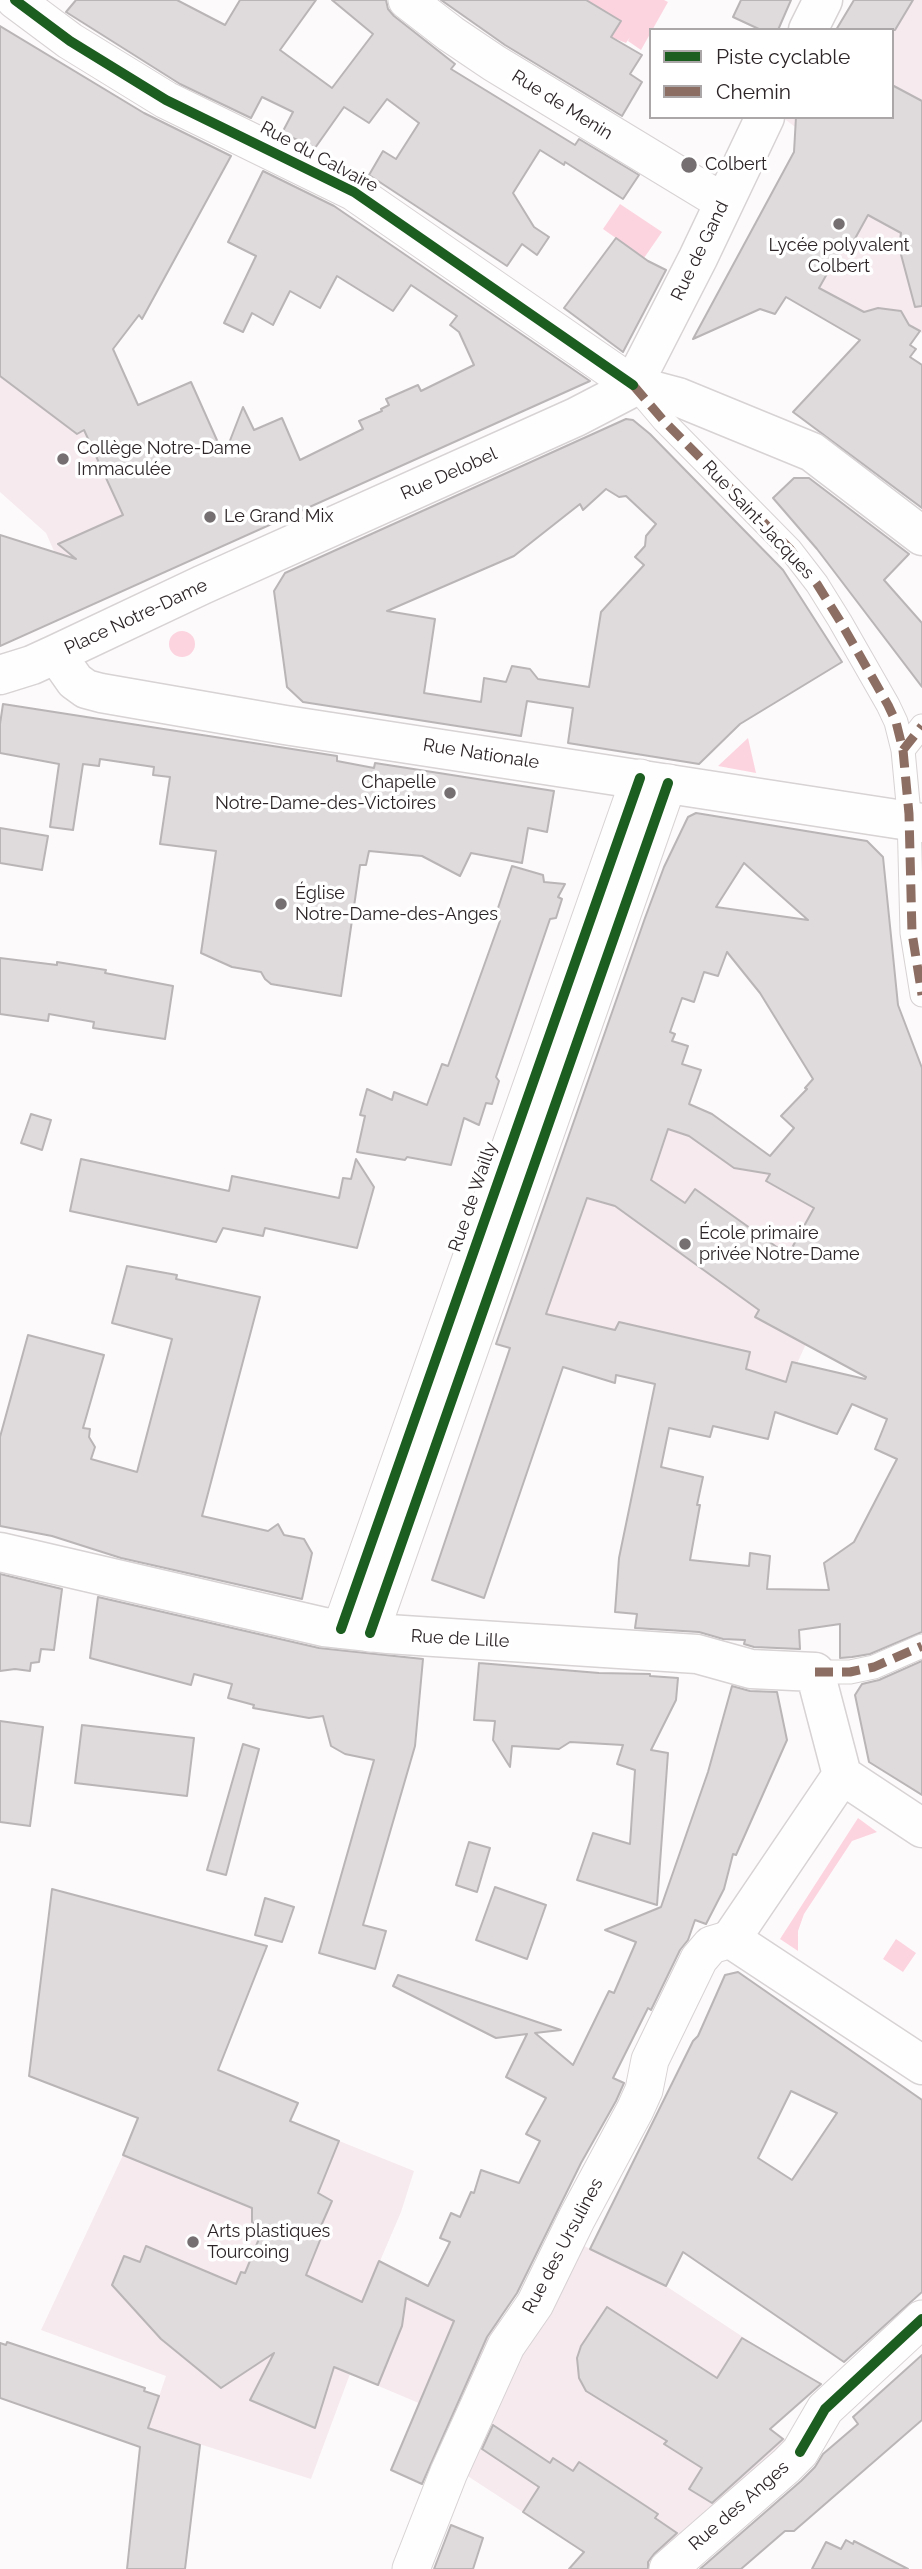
<!DOCTYPE html>
<html>
<head>
<meta charset="utf-8">
<style>
	body { margin:0 }
	#map { position:relative; width:922px; height:2569px; overflow:hidden; background:#fdfafb; font-family:Raleway,sans-serif }
	canvas { display:block }
	.legend { position:absolute; left:649px; top:28px; width:245px; height:91px; box-sizing:border-box; background:#fff; border:2px solid #aba7a8; margin:0; padding:9px 12px; list-style:none; font-size:21px; color:#2c2426 }
	.legend li { display:flex; align-items:center; gap:14px; height:35px }
	.legend b { width:35px; border:2px solid #aba7a8 }
</style>
</head>
<body>
<div id="map">
<canvas width="922" height="2569"></canvas>
<ul class="legend">
<li><b style="height:9px;background:#1b5e20"></b>Piste cyclable</li>
<li><b style="height:9px;background:#8d6e63"></b>Chemin</li>
</ul>
</div>
<script>
const ctx = document.querySelector('canvas').getContext('2d');
ctx.lineJoin = 'round';
function paint(path, color) { ctx.fillStyle = color; ctx.fill(path, 'evenodd'); }
const shape = rows => new Path2D(rows.map(r => 'M' + r).join(''));
function trace(path, color, width, dash) { ctx.strokeStyle = color; ctx.lineWidth = width; ctx.lineCap = dash ? 'butt' : 'round'; ctx.setLineDash(dash || []); ctx.stroke(path); }
function write(font, color, halo, rows, align = 'center') {
  ctx.font = font + ' Raleway,sans-serif'; ctx.lineWidth = 7; ctx.setLineDash([]); ctx.textBaseline = 'middle'; ctx.strokeStyle = halo; ctx.fillStyle = color; for (const [text, x, y, turn = 0] of rows) {
    ctx.save(); ctx.translate(x, y); ctx.rotate((+turn || 0) * Math.PI / 180); ctx.textAlign = isNaN(turn) ? turn : align; if (halo) ctx.strokeText(text, 0, 0); ctx.fillText(text, 0, 0); ctx.restore();
  }
}
paint(shape([
	[854,0,922,0,922,333,900,319,858,338,787,297,694,339,795,150,795,140,811,139,782,117,892,117,892,30,836,30],
	[0,343,111,426,175,567,80,610,46,533,0,492],
	[589,1081,718,1125,853,1220,815,1324,775,1412,496,1344],
	[152,2066,414,2171,401,2212,380,2261,503,2322,459,2420,350,2374,311,2479,148,2428,166,2376,41,2330,123,2155,138,2118],
	[578,2243,666,2286,761,2349,803,2400,770,2428,788,2441,644,2569,610,2569,463,2473]
]), '#f6eaee');
paint(shape([
	[568,0,664,0,668,2,641,50,628,41,630,37,626,43,611,37],
	[620,204,662,232,644,258,603,229],
	'169 644a13 13 0 1 1 26 0a13 13 0 1 1-26 0Z',
	[748,738,756,773,718,766],
	[858,1818,877,1832,852,1841,804,1914,798,1931,798,1951,780,1939],
	[896,1939,916,1953,903,1972,883,1959]
]), '#fcd4e0');
const building = shape([
	[76,0,177,0,225,25,240,0,316,0,280,50,332,88,373,34,332,0,386,0,388,9,394,16,455,64,451,69,575,145,579,139,639,175,623,199,565,162,564,165,540,150,513,193,534,227,549,237,537,255,522,244,507,266,369,175,383,151,396,159,419,123,387,99,369,123,344,107,315,148,282,133,293,112,262,97,251,118,180,84,66,12,76,0],
	[441,0,586,0,621,21,611,37,642,55,630,74,642,82,622,116,505,45,441,0],
	[741,0,791,0,778,30,761,30,733,17,741,0],
	[854,0,913,0,895,30,836,30,854,0],
	[0,26,144,113,231,156,142,319,139,315,113,349,138,405,191,382,224,456,243,407,254,430,282,418,300,460,363,429,359,421,382,411,381,409,389,405,386,399,418,385,421,391,474,365,459,332,450,325,457,316,411,285,393,311,337,276,320,308,290,291,273,325,252,313,243,332,224,323,256,256,228,242,263,171,334,206,590,381,0,646,0,535,76,559,58,544,123,515,84,430,77,434,0,376,0,26],
	[892,85,922,101,922,306,915,307,899,247,901,233,868,215,852,244,846,240,819,288,864,312,878,308,901,311,909,325,920,331,910,345,916,349,910,357,922,365,922,508,793,412,860,340,786,297,775,314,760,309,693,339,794,152,796,117,892,117,892,85],
	[616,238,648,261,666,270,623,352,564,308,616,238],
	[626,419,633,420,650,434,783,570,842,662,740,724,699,764,568,743,573,708,527,701,521,736,303,702,287,687,274,591,285,573,626,419],
	[606,489,619,497,626,496,656,524,646,536,645,546,635,557,644,565,601,612,589,687,538,679,530,669,512,666,506,682,484,678,481,702,424,693,435,619,387,611,514,556,580,504,583,510,606,489],
	[794,478,809,478,909,554,884,580,922,623,922,687,817,549,773,498,794,478],
	[3,704,337,756,337,761,374,768,375,763,554,791,547,832,528,828,522,863,471,853,460,876,422,856,369,851,366,865,360,865,341,996,271,984,265,979,261,972,232,967,201,953,216,851,160,844,170,777,153,775,154,767,100,759,99,766,83,764,73,830,50,827,59,764,0,753,0,724,3,704],
	[696,813,867,841,883,857,898,1005,922,1068,922,1632,870,1654,852,1657,840,1658,840,1624,799,1630,800,1649,754,1647,744,1644,745,1640,723,1639,699,1632,635,1628,637,1614,615,1612,619,1558,655,1384,616,1375,615,1383,563,1367,484,1598,432,1580,510,1348,496,1344,645,918,664,867,688,817,696,813],
	[744,863,808,920,716,907,744,863],
	[727,952,760,993,813,1079,805,1088,807,1089,781,1116,794,1128,770,1156,712,1114,689,1104,701,1070,682,1064,688,1046,672,1041,675,1034,670,1032,682,998,694,1002,704,972,718,976,727,952],
	[668,1129,689,1136,734,1168,770,1174,766,1181,814,1208,788,1255,695,1189,685,1203,651,1180,668,1129],
	[587,1198,615,1206,759,1310,755,1317,866,1377,865,1379,792,1362,786,1382,746,1369,750,1352,619,1322,615,1330,546,1314,587,1198],
	[852,1404,887,1419,875,1449,897,1459,854,1542,824,1563,829,1590,767,1589,770,1556,750,1553,749,1566,690,1560,700,1505,697,1505,703,1477,661,1467,669,1428,710,1437,713,1426,768,1439,775,1412,837,1434,852,1404],
	[0,828,48,836,42,870,0,863,0,828],
	[512,866,543,875,544,882,565,884,558,897,562,899,556,918,550,919,496,1077,499,1081,492,1104,486,1103,479,1125,464,1118,451,1165,407,1157,405,1160,357,1152,365,1116,360,1115,367,1089,392,1100,394,1092,427,1105,442,1064,448,1066,500,921,494,920,512,866],
	[0,958,57,965,57,962,106,970,105,973,173,986,165,1039,93,1028,94,1022,49,1014,48,1021,0,1014,0,958],
	[31,1114,51,1120,42,1150,21,1143,31,1114],
	[81,1159,229,1191,232,1176,339,1198,343,1178,351,1179,356,1159,374,1187,357,1248,265,1228,263,1236,223,1228,216,1242,70,1211,81,1159],
	[127,1266,177,1275,176,1279,260,1297,202,1516,268,1531,278,1524,284,1535,304,1539,312,1553,302,1599,121,1558,52,1536,0,1526,0,1437,28,1335,104,1355,83,1428,90,1429,89,1437,95,1447,91,1459,137,1472,172,1339,112,1323,127,1266],
	[0,1574,62,1589,54,1650,41,1649,39,1662,31,1663,30,1671,15,1669,0,1671,0,1574],
	[98,1597,319,1648,423,1659,415,1746,363,1925,386,1931,375,1969,319,1953,374,1760,345,1754,331,1746,323,1716,309,1718,253,1708,254,1705,228,1698,232,1684,194,1674,191,1685,90,1658,98,1597],
	[922,1661,922,1795,869,1762,855,1695,862,1684,879,1680,922,1661],
	[479,1663,599,1673,650,1674,650,1676,678,1678,676,1700,651,1750,668,1753,657,1905,577,1880,593,1833,630,1844,635,1770,617,1764,623,1745,570,1742,559,1749,512,1746,510,1767,493,1740,495,1721,474,1720,479,1663],
	[732,1686,750,1691,777,1692,787,1740,736,1855,733,1854,724,1889,706,1924,695,1920,688,1940,680,1950,651,2010,648,2008,613,2078,624,2083,616,2101,581,2163,517,2293,487,2337,422,2484,391,2470,454,2321,406,2298,402,2326,378,2385,334,2367,315,2428,250,2400,274,2353,221,2388,161,2339,112,2285,124,2256,140,2262,146,2246,236,2284,241,2272,245,2273,263,2229,252,2222,252,2208,123,2155,138,2118,29,2076,52,1889,267,1946,218,2070,298,2103,290,2121,339,2141,318,2193,332,2201,321,2226,325,2228,306,2275,362,2302,379,2261,428,2286,450,2242,440,2238,451,2213,460,2217,471,2192,474,2193,481,2170,519,2183,540,2141,526,2134,546,2098,506,2077,527,2034,496,2038,393,1986,398,1975,561,2030,535,2033,573,2065,609,1991,614,1993,636,1942,605,1930,661,1907,708,1772,732,1686],
	[0,1721,43,1727,30,1826,0,1822,0,1721],
	[82,1725,194,1738,187,1796,75,1783,82,1725],
	[243,1744,259,1749,226,1875,207,1870,243,1744],
	[469,1842,490,1848,477,1892,456,1885,469,1842],
	[495,1887,546,1905,527,1959,476,1940,495,1887],
	[265,1898,294,1907,282,1942,255,1935,265,1898],
	[738,1972,922,2100,922,2292,844,2362,683,2252,666,2286,590,2249,693,2041,698,2036,725,1975,738,1972],
	[791,2091,837,2113,792,2180,758,2158,791,2091],
	[607,2307,717,2378,742,2338,821,2384,770,2429,783,2439,712,2503,689,2489,702,2468,664,2444,667,2441,586,2391,579,2378,577,2358,581,2346,607,2307],
	[7,2342,145,2388,144,2391,159,2396,148,2428,200,2445,185,2569,127,2569,140,2447,0,2398,0,2343,6,2345,7,2342],
	[922,2355,922,2420,794,2531,785,2531,741,2569,700,2569,801,2481,815,2467,823,2454,858,2424,853,2417,922,2355],
	[493,2425,550,2463,553,2458,573,2471,579,2462,658,2514,655,2518,677,2533,654,2554,648,2562,648,2569,569,2569,584,2552,523,2512,539,2487,482,2449,493,2425],
	[451,2525,483,2538,473,2569,434,2569,451,2525],
	[846,2540,853,2544,854,2541,908,2569,812,2569,826,2542,841,2549,846,2540]
]);
paint(building, '#dfdadc');
trace(building, '#b9b4b6', 2);
const pedestrian = shape([
	[636,388,664,421,790,549,817,584,840,621,888,705,896,722,903,750,909,814,912,933,922,995],
	[903,750,922,726],
	[815,1672,850,1672,874,1667,922,1646]
]);
const tertiary = shape([
	[15,0,70,41,166,100,354,192,633,385],
	[407,0,451,34,494,63,723,202],
	[341,1629,640,778],
	[370,1633,668,783],
	[411,2569,449,2472,506,2346,535,2304,577,2218,635,2110,644,2090,650,2060,699,1959,711,1945,731,1939],
	[668,2569,786,2466,800,2452,825,2409,922,2319]
]);
const secondary = shape([
	[808,30,823,0],
	[633,385,678,397,812,452,922,536],
	[56,654,75,681,86,689,101,693,285,725,922,823],
	[0,675,32,665,56,654,202,585,576,417,626,391,633,385,698,258,765,117],
	[0,1552,324,1627,388,1634,697,1654,751,1669,815,1672,842,1775],
	[842,1775,731,1939,922,2065],
	[842,1775,922,1828]
]);
trace(pedestrian, '#d7d2d3', 25);
trace(tertiary, '#d7d2d3', 39);
trace(secondary, '#d7d2d3', 41);
trace(pedestrian, '#fffefe', 23);
trace(tertiary, '#fffefe', 37);
trace(secondary, '#fffefe', 38);
trace(shape([
	[633,385,664,421,790,549,817,584,840,621,888,705,896,722,903,750,909,814,912,933,922,995],
	[903,750,922,726],
	[815,1672,850,1672,874,1667,922,1646]
]), '#8d6e63', 9, [18, 9]);
trace(shape([
	[15,0,70,41,166,100,354,192,633,385],
	[341,1629,640,778],
	[370,1633,668,783],
	[800,2452,825,2409,922,2319]
]), '#1b5e20', 10);
for (const [x, y, r, color] of [
	[689,165,9,"#756f71"],
	[839,224,7,"#756f71"],
	[63,459,7,"#756f71"],
	[210,517,7,"#756f71"],
	[450,793,7,"#756f71"],
	[281,904,7,"#756f71"],
	[685,1244,7,"#756f71"],
	[193,2242,7,"#756f71"]
]) { const dot = new Path2D(); dot.arc(x, y, r, 0, 2 * Math.PI); ctx.fillStyle = color; ctx.fill(dot); trace(dot, '#fff', 2.5); }
write('18px', '#2c2426', '#fff', [
	["Rue de Menin",562,105,32],
	["Rue du Calvaire",319,157,28],
	["Rue de Gand",700,251,-64],
	["Rue Delobel",449,474,-24],
	["Rue Saint-Jacques",758,520,47],
	["Place Notre-Dame",136,617,-25],
	["Rue Nationale",481,754,9],
	["Rue de Wailly",473,1197,-71],
	["Rue de Lille",460,1639,3],
	["Rue des Ursulines",563,2246,-62],
	["Rue des Anges",739,2506,-41]
]);
write('18px', '#2c2426', '#fff', [
	["Colbert",705,165],
	["Lycée polyvalent",839,246,"center"],
	["Colbert",839,267,"center"],
	["Collège Notre-Dame",77,449],
	["Immaculée",77,470],
	["Le Grand Mix",224,517],
	["Chapelle",436,783,"right"],
	["Notre-Dame-des-Victoires",436,804,"right"],
	["Église",295,894],
	["Notre-Dame-des-Anges",295,915],
	["École primaire",699,1234],
	["privée Notre-Dame",699,1255],
	["Arts plastiques",207,2232],
	["Tourcoing",207,2253]
], 'left');
</script>
</body>
</html>
